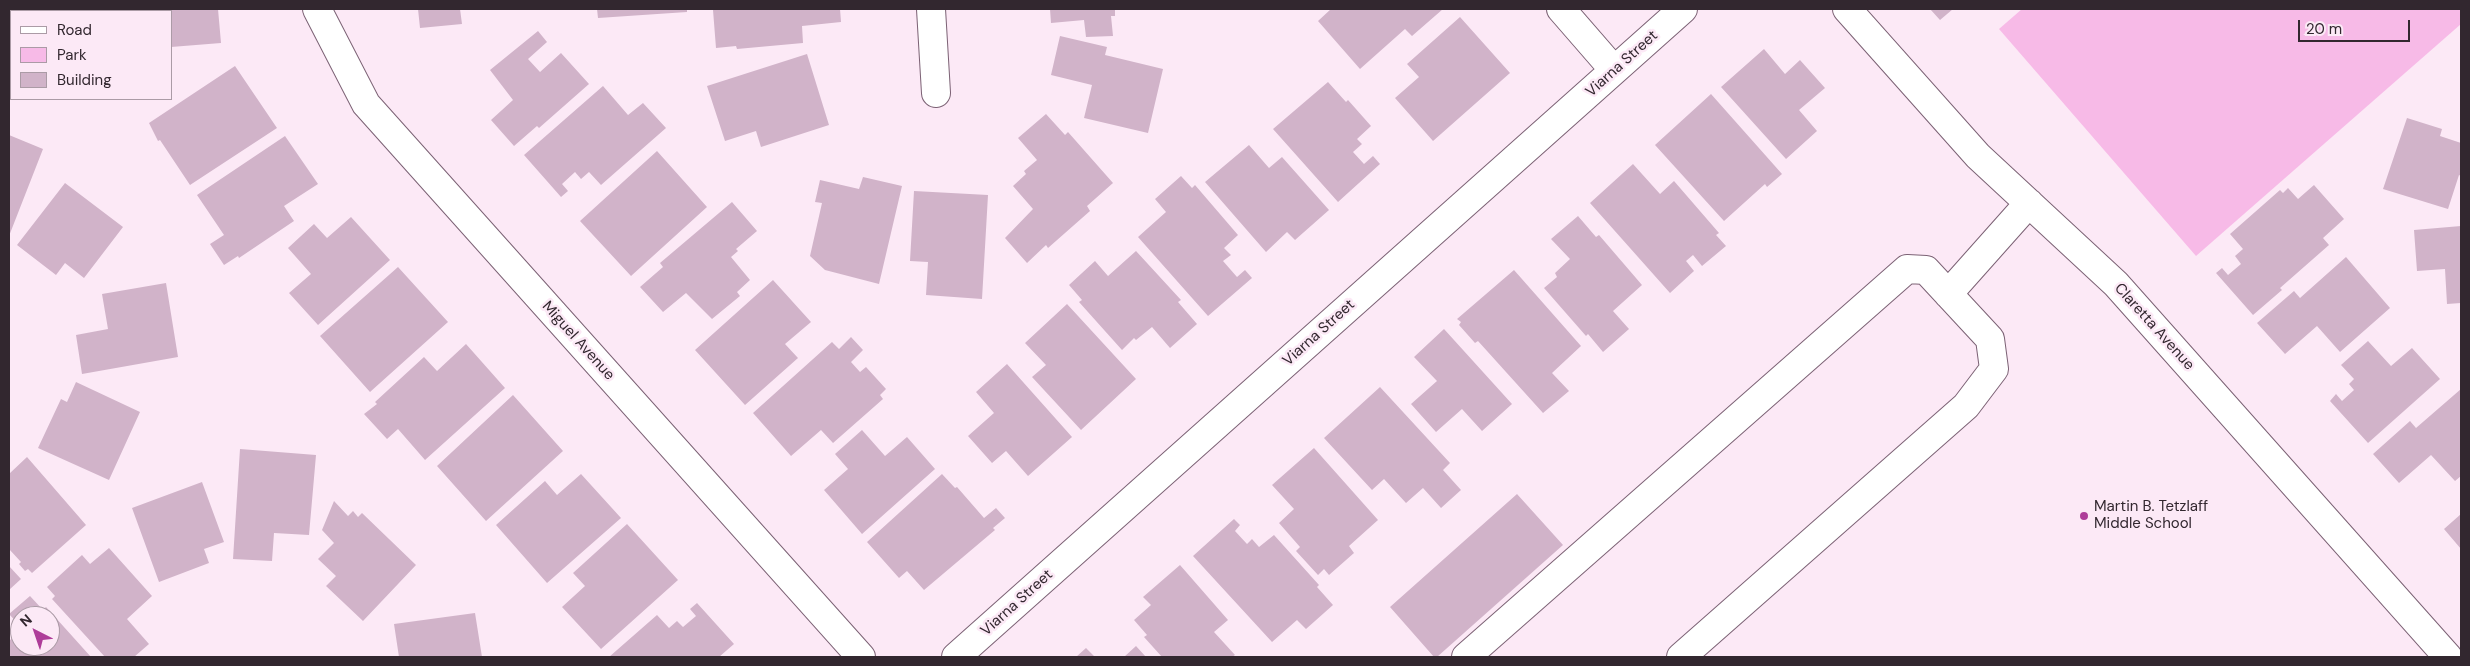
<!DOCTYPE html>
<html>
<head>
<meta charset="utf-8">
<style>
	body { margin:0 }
	#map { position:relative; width:2470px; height:666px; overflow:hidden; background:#fce9f6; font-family:"DM Sans",sans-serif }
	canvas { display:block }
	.frame { position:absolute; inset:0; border:10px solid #32272f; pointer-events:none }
	.legend { position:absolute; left:10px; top:10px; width:162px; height:90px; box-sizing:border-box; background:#fce9f6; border:1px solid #ab9ba6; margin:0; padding:6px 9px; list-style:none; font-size:15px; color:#32272f }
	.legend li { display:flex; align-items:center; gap:10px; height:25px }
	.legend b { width:25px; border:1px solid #ab9ba6 }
	.north { position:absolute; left:10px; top:606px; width:50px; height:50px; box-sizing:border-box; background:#fce9f6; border:1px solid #ab9ba6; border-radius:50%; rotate:319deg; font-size:14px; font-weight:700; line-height:20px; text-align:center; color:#32272f }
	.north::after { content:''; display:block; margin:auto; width:18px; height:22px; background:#ae3d99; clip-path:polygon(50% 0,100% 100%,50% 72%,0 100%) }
	.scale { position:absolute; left:2298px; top:20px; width:112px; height:22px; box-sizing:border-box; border:2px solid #32272f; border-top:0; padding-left:6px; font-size:15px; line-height:18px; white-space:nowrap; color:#32272f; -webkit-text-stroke:4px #fce9f6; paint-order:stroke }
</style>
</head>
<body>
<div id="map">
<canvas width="2470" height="666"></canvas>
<div class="frame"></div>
<ul class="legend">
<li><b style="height:6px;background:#fff"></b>Road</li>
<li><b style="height:14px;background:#f7bae7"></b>Park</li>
<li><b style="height:14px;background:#d1b3c9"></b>Building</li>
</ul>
<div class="north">N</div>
<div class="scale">20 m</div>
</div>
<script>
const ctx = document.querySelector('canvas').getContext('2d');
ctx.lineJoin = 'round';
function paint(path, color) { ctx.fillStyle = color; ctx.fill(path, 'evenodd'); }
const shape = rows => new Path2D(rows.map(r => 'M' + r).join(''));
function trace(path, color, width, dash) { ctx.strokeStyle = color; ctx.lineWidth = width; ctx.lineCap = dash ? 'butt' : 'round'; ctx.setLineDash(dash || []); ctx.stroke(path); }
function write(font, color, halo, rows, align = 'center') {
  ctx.font = font + ' "DM Sans",sans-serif'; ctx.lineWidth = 5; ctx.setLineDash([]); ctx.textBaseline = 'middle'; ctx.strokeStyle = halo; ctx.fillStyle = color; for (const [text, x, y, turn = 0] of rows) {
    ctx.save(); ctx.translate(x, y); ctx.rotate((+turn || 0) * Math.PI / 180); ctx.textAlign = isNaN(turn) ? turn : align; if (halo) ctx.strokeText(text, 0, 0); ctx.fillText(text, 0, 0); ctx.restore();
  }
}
paint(shape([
	[2022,9,2461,9,2461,24,2196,256,1999,29]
]), '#f7bae7');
paint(shape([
	[9,9,43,9,43,11,11,11,11,67,9,68],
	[55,9,131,9,131,11,55,11],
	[141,9,218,9,221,43,171,47,171,11,142,11],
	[418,9,460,9,462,24,420,28],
	[597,9,687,9,687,12,598,18],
	[720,9,840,9,841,22,802,26,803,43,737,49,736,46,716,48,713,10],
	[1050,9,1115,9,1115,16,1111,16,1113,36,1086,37,1084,20,1051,23],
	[1331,9,1443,9,1412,36,1405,29,1360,69,1318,21],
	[1930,9,1953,9,1940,20],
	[1460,17,1510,73,1433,141,1395,98,1419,77,1407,64],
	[538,31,547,42,528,59,540,72,561,53,589,84,539,128,537,126,514,146,491,120,513,100,490,70],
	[1060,36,1107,47,1105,55,1163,69,1148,133,1084,118,1092,85,1051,75],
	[1764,49,1785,74,1800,60,1825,88,1799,110,1817,131,1786,159,1721,87],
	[807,54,829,125,761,147,756,131,725,141,707,86],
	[235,66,277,128,190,185,160,140,158,141,149,123],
	[1328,82,1346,102,1348,100,1371,126,1357,139,1362,144,1353,152,1364,164,1373,156,1380,164,1338,202,1273,129],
	[603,86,628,115,643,103,666,128,601,185,589,172,581,179,575,172,562,184,568,191,561,197,524,155],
	[1711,94,1782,174,1767,187,1765,184,1724,221,1655,145],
	[1046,114,1065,135,1068,132,1113,183,1087,206,1090,211,1048,248,1046,245,1027,263,1005,238,1033,209,1013,186,1026,174,1024,171,1037,160,1018,138],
	[2407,118,2442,129,2440,136,2461,143,2461,176,2459,175,2448,209,2383,189],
	[9,135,43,149,9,236],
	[285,136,318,184,284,206,294,221,239,258,238,256,224,265,210,244,224,235,197,195],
	[1249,145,1269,168,1282,157,1329,210,1295,240,1287,232,1266,252,1205,182],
	[657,151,707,207,631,276,580,221],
	[1633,164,1660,194,1674,181,1719,233,1716,235,1726,246,1702,266,1693,255,1686,261,1694,271,1670,293,1590,203],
	[1181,176,1192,188,1195,185,1238,235,1224,248,1231,255,1223,261,1237,277,1245,270,1252,278,1208,316,1138,237,1166,212,1155,199],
	[863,177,902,186,879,284,825,270,810,256,822,203,815,202,820,180,859,189],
	[65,183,123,227,84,278,65,263,56,275,17,245],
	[2314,185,2344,219,2323,238,2329,245,2280,288,2282,290,2253,315,2216,273,2222,268,2228,275,2241,264,2235,256,2243,249,2230,234,2280,190,2283,193,2288,188,2298,199],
	[914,191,988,195,982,299,926,295,928,262,910,261],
	[732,202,757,231,736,249,738,251,731,257,750,280,737,292,740,296,712,319,686,293,663,312,640,287,663,267,660,263],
	[1578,216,1596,237,1599,235,1642,285,1613,311,1629,329,1603,352,1588,334,1586,336,1544,288,1557,277,1555,273,1570,259,1551,239],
	[351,217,390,260,318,325,289,293,311,274,288,248,314,224,327,238],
	[2461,226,2461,303,2447,304,2445,269,2417,271,2414,230],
	[1136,251,1181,300,1178,302,1197,324,1170,348,1152,327,1136,340,1134,338,1122,350,1079,302,1082,300,1069,285,1095,261,1108,276],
	[2346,257,2390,308,2340,352,2317,326,2285,354,2257,323,2294,291,2300,298],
	[398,267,448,322,370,392,320,336],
	[1514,270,1581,346,1552,373,1569,391,1543,413,1478,341,1475,343,1459,325,1461,322,1457,319],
	[773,280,811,322,785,344,798,358,745,405,695,350],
	[166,283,178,357,82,374,76,335,108,329,102,294],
	[1067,304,1136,379,1081,430,1032,377,1046,365,1025,343],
	[1444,329,1512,404,1482,431,1462,409,1436,432,1411,404,1437,381,1414,357],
	[851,337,863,350,851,362,860,372,866,367,886,389,880,395,883,399,833,443,821,430,791,456,753,413,832,342,839,349],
	[2368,341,2391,366,2412,348,2440,379,2368,443,2330,401,2336,394,2342,401,2354,390,2349,384,2354,379,2341,365],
	[466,344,505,388,425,460,398,429,387,439,364,414,377,404,375,402,424,357,437,371],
	[1007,364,1072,437,1028,476,1006,451,992,463,968,436,994,413,976,392],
	[76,382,140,412,109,480,38,448,61,399,67,402],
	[1380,387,1450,463,1443,470,1461,490,1441,508,1423,488,1406,503,1384,479,1372,490,1324,438],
	[2461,389,2461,476,2455,481,2431,455,2399,483,2373,454,2410,421,2416,428],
	[513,395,563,451,486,521,437,466],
	[862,430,885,456,907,437,935,469,862,534,824,490,848,469,835,454],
	[1314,448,1378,520,1349,546,1354,553,1329,575,1324,569,1318,575,1296,551,1300,547,1279,523,1294,509,1272,485],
	[240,449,316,455,309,535,274,533,272,561,233,559],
	[27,457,86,525,32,573,28,569,25,571,19,564,21,562,9,549,9,474],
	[581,474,621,518,547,583,496,525,545,481,557,495],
	[942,474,955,488,957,487,984,518,996,508,1005,518,993,528,995,530,924,590,907,571,899,578,867,542],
	[202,482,224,542,204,549,209,563,159,582,132,508],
	[1517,494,1563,545,1437,657,1434,657,1390,607],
	[334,501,348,516,353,511,358,517,362,513,416,565,363,621,326,586,336,576,318,559,334,543,322,530],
	[2461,514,2461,549,2444,529],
	[1234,519,1240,525,1235,531,1247,544,1252,539,1259,547,1274,535,1319,585,1317,587,1333,605,1306,629,1297,620,1272,642,1193,556],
	[627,524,678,580,601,649,562,607,585,586,573,573],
	[109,548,152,596,127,619,149,644,134,657,105,657,52,599,55,596,47,587,82,555,90,564],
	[1180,565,1228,620,1214,632,1235,655,1232,657,1162,657,1144,637,1147,635,1134,620,1151,605,1143,597],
	[9,566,21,579,9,590],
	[30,596,43,610,46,607,91,657,9,657,9,641,20,631,20,646,50,646,50,616,20,616,20,626,9,614],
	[697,603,734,644,719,657,609,657,657,615,669,628,677,621,683,627,696,616,690,609],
	[475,613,482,657,399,657,394,624],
	[1136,646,1146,657,1124,657],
	[1086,648,1095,657,1076,657]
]), '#d1b3c9');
const minor = shape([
	[317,9,366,104,861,657],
	[931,9,936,93],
	[1561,9,1614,70],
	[1847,9,1978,156,2116,284,2448,657],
	[1948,294,2029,203],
	[956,657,1683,9],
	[1466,657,1907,269,1926,270,1990,339,1994,369,1966,406,1681,657]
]);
trace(minor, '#7c6275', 30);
trace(minor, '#fff', 28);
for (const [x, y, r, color] of [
	[2084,516,5,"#ae3d99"]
]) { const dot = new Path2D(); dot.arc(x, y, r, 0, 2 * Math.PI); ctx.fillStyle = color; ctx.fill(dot); trace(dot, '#fce9f6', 2); }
write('15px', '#32272f', '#fce9f6', [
	["Viarna Street",1622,64,-42],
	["Claretta Avenue",2154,327,48],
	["Viarna Street",1319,333,-42],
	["Miguel Avenue",578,341,48],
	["Viarna Street",1017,603,-42]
]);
write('15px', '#32272f', '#fce9f6', [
	["Martin B. Tetzlaff",2094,507],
	["Middle School",2094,524]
], 'left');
</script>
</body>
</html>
